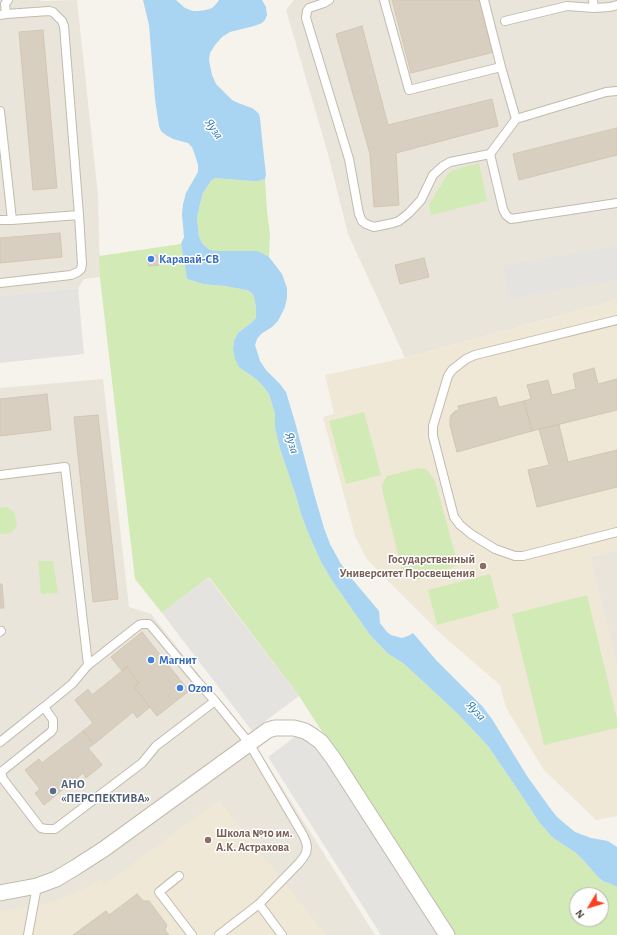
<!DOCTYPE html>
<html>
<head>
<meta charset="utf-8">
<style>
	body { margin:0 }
	#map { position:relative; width:617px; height:935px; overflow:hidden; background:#f6f3ec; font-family:"Alegreya Sans",sans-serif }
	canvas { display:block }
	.north { position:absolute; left:569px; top:887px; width:40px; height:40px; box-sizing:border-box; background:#fff; border:1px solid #b7b4b0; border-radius:50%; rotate:232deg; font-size:11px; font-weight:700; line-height:16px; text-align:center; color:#4b4439 }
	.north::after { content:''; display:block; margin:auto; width:14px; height:18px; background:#fc3f1d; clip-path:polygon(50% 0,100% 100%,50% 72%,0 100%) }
</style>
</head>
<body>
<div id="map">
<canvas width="617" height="935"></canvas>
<div class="north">N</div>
</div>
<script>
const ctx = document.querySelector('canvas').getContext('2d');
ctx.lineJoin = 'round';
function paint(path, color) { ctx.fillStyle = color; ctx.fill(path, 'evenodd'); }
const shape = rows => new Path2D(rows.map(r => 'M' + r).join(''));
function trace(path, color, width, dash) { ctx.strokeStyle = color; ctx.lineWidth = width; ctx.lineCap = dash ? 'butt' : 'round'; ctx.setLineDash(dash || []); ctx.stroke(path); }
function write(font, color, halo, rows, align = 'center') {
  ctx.font = font + ' "Alegreya Sans",sans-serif'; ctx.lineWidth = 3; ctx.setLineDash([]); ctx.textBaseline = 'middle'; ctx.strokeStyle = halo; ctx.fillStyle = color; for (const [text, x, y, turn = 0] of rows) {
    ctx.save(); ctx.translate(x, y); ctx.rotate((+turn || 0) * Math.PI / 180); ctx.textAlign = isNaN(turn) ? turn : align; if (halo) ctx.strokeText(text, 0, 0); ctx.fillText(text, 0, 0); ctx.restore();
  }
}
paint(shape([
	[0,0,40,0,41,1,77,0,98,195,100,277,84,279,78,288,0,296],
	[294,0,617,0,617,300,405,358,348,234,328,154,286,10],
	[103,379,129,607,151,614,260,752,375,935,0,935,0,388],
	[617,550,617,665,590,557]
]), '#eae5da');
paint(shape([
	[617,300,617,550,590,557,617,665,617,816,596,820,544,770,506,708,500,685,442,635,381,574,366,558,355,536,323,417,334,414,325,375,405,358],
	[219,800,326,935,0,935,0,911,33,907,52,902,79,891,101,879,105,884]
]), '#efe8d6');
paint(shape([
	[479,163,487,201,431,215,429,204,448,174,453,170],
	[215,178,252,181,258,181,265,179,267,211,270,234,269,257,264,254,245,251,218,251,210,250,206,247,202,243,199,237,197,219,199,208,203,193,211,181],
	[181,244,187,279,203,284,225,286,247,290,252,293,254,297,256,307,256,318,251,323,238,333,234,341,233,349,247,373,256,379,263,386,269,394,275,414,275,428,280,449,295,493,302,517,310,537,321,562,333,582,370,635,380,646,387,653,403,663,414,673,458,714,488,746,520,793,539,822,552,837,576,853,584,861,599,878,603,882,609,883,617,887,617,935,454,935,299,696,209,577,162,613,135,579,100,278,99,256],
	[577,895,601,895,601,919,577,919],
	[364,412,381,475,346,484,329,421],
	[418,468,425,469,429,472,435,481,456,557,455,562,454,566,448,571,445,573,417,580,412,579,408,577,402,571,382,489,382,485,387,476],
	[6,507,9,508,15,514,17,524,15,529,10,533,0,534,0,508],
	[38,561,53,561,58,593,41,594],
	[490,574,499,608,437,625,428,590],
	[587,595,617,719,617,728,544,745,512,614]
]), '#d2eab5');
paint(shape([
	[617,246,617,280,510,298,503,266],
	[78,288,84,354,0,363,0,296],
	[208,577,299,696,252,731,162,613],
	[296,736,303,738,318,747,439,935,381,935,268,757]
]), '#e5e3e0');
paint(shape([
	[143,0,176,0,185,8,193,11,198,11,206,10,212,8,217,3,219,0,262,0,266,7,267,15,265,20,262,23,254,26,230,32,222,37,215,45,210,53,209,60,212,75,216,84,232,100,238,103,252,108,256,111,259,114,260,118,263,148,266,175,265,179,258,181,252,181,215,178,211,181,203,193,199,208,197,219,199,237,202,243,206,247,210,250,218,251,257,251,264,254,269,257,282,274,287,288,287,298,285,307,278,321,272,327,261,334,257,339,255,345,260,361,266,370,280,384,286,392,295,422,315,497,324,528,330,544,341,564,352,579,379,611,380,623,387,632,391,635,402,638,408,636,413,633,436,660,482,706,492,719,527,776,550,808,557,817,575,832,591,838,608,841,617,847,617,887,609,883,604,882,599,878,584,861,576,853,552,837,539,822,520,793,488,746,458,714,414,673,403,663,387,653,370,635,333,582,321,562,310,537,302,517,295,493,280,449,275,428,275,414,269,394,263,386,256,379,239,367,235,359,233,349,234,341,238,333,251,323,256,318,256,307,254,297,252,293,247,290,225,286,203,284,187,279,181,244,184,237,182,214,183,204,186,193,198,172,198,165,195,155,192,147,188,143,173,139,166,135,161,131,159,126,155,99,149,25]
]), '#a9d4f2');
const building = shape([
	[392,0,480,0,494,52,411,73,392,0],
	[362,26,388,125,492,99,498,126,396,153,399,205,374,207,370,154,336,34,362,26],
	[43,30,57,188,33,190,19,32,43,30],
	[617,128,617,155,519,180,513,154,617,128],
	[60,233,62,257,0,263,0,238,60,233],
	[158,255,159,265,149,266,147,257,158,255],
	[424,258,429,277,400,284,395,265,424,258],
	[594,368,598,384,617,379,617,410,532,431,524,401,531,399,527,385,548,380,552,395,576,389,573,374,594,368],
	[47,394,51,430,0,436,0,399,47,394],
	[496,397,499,407,524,401,532,431,457,452,450,425,450,420,451,415,455,411,459,410,458,406,496,397],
	[98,415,118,599,93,602,74,417,98,415],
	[559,425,568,462,617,450,617,487,537,507,528,470,549,465,539,429,559,425],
	[0,584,2,584,4,608,0,608,0,584],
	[142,632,189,691,157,716,134,687,139,683,127,667,122,671,111,657,142,632],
	[127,667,139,683,134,687,150,707,137,718,133,712,94,744,83,731,93,723,75,700,88,689,92,695,127,667],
	[83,731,94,744,88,748,102,765,86,778,83,773,44,805,35,793,40,789,25,770,39,759,42,763,83,731],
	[137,894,143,901,149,901,167,925,165,930,169,935,73,935,106,911,109,915,137,894]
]);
paint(building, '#d8cfc1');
trace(building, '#d3c7b4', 1);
const service = shape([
	[329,0,324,3,309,8,307,11,306,18,349,159,359,214,362,221,366,224,374,227,393,223,399,221,409,213,421,200,433,175,443,166,450,162,490,154,516,119,501,67,409,90,384,0],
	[484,0,501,67],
	[593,0,594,8,610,7,617,5],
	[0,15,6,14,5,4,8,0],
	[505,21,567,6,594,8],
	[0,111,12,220,79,215,64,26,62,21,53,12,49,11,6,14],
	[516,119,606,92,617,91],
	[490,154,503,209,506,215,511,219,617,203],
	[0,220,12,220],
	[0,283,71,275,78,272,81,269,82,264,79,215],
	[617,320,475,355,466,359,452,370,448,376,433,426,433,436,454,517,460,525,471,534,495,549,515,556,523,556,617,532],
	[0,475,65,467,88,665],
	[0,632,1,631],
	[215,701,156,746,142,763,59,826,55,829,46,829,41,828,39,826,3,779,1,772,51,732,53,729,53,720,44,707,72,684,88,665,139,625,142,624,149,624,152,627,197,681,215,701,249,743,303,835,306,842,307,847,306,853,303,858,299,863,259,904,282,935],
	[0,742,44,707],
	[179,876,159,892,192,935],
	[28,935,37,886],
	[219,935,259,904]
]);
const minor = shape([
	[0,893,37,886,56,879,76,867,104,849,268,730,275,728,294,728,305,731,313,736,321,742,333,758,447,935]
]);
trace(service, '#c2bbae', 10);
trace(minor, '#c2bbae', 17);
trace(service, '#fff', 8);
trace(minor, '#fff', 15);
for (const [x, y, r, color] of [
	[151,259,4,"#3f7fe0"],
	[483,566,4,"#8d6e63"],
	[151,660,4,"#3f7fe0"],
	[180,688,4,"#3f7fe0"],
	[53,791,4,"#5c6f8a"],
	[208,840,4,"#8d6e63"]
]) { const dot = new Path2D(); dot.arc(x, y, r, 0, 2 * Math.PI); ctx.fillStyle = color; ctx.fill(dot); trace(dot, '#fff', 1.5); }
write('bold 12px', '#366cbe', '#fff', [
	["Каравай-СВ",159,259],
	["Магнит",159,660],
	["Ozon",188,688]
], 'left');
write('bold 12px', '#785e54', '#fff', [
	["Государственный",475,559],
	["Университет Просвещения",475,573],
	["Школа №10 им.",216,833,"left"],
	["А.К. Астрахова",216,847,"left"]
], 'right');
write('bold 12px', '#4e5e75', '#fff', [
	["АНО",61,784],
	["«ПЕРСПЕКТИВА»",61,798]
], 'left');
write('italic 13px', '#2e7ab2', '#fff', [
	["Яуза",214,129,55],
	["Яуза",292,443,73],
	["Яуза",476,711,48]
]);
</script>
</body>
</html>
